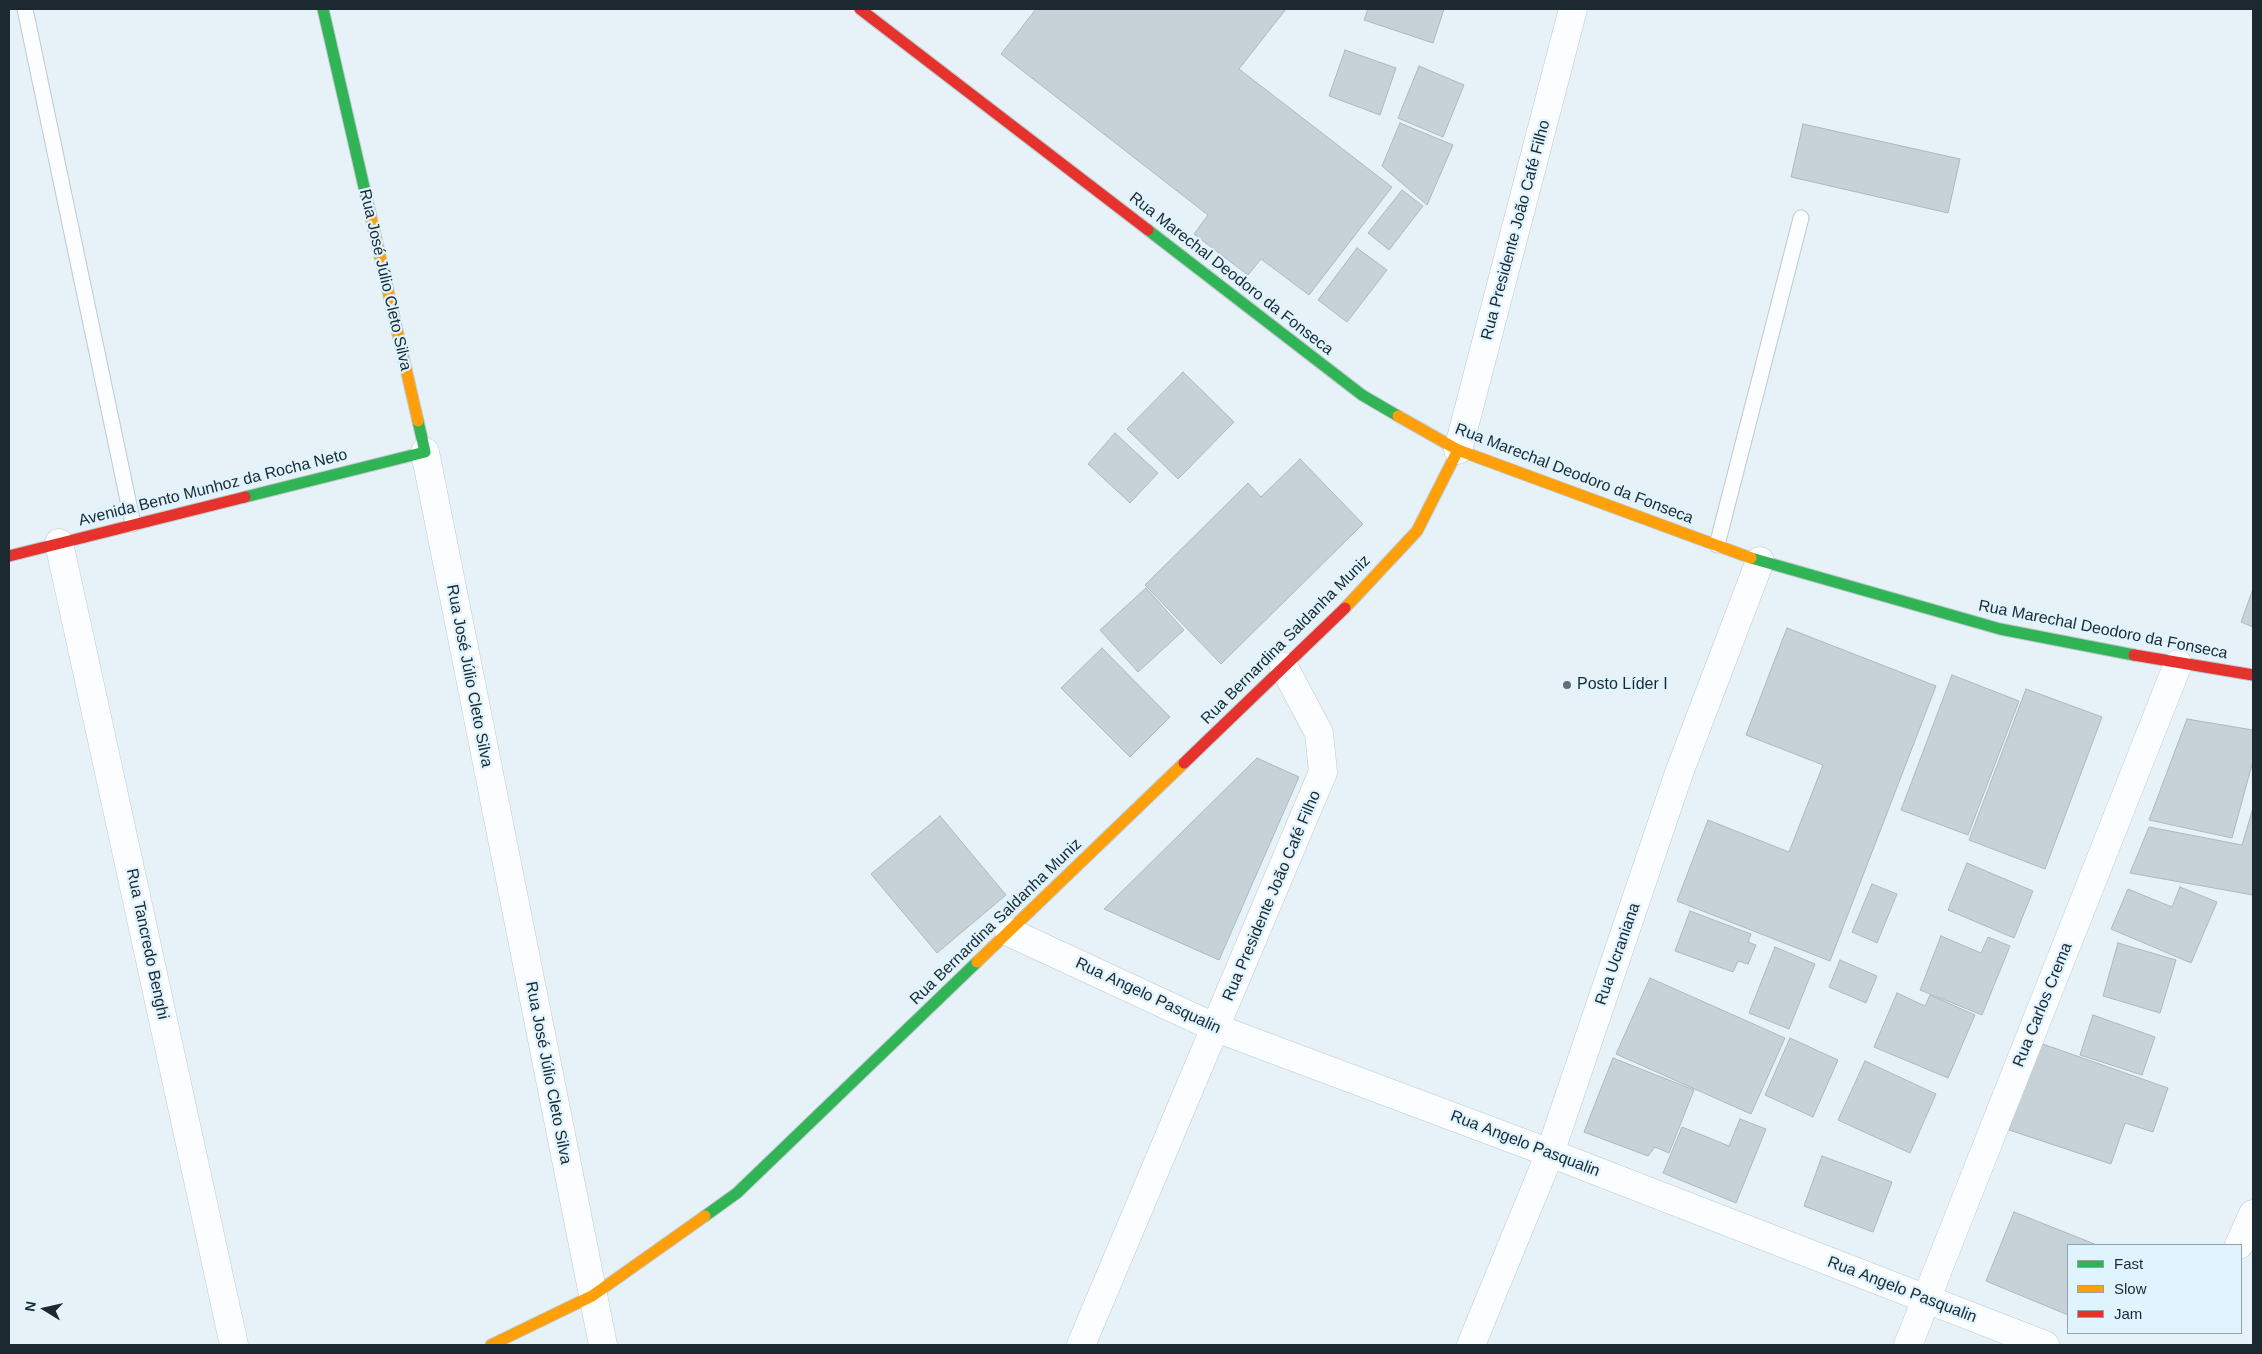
<!DOCTYPE html>
<html>
<head>
<meta charset="utf-8">
<style>
	body { margin:0 }
	#map { position:relative; width:2262px; height:1354px; overflow:hidden; background:#e6f2f8; font-family:Helvetica,sans-serif }
	canvas { display:block }
	.frame { position:absolute; inset:0; border:10px solid #1c2930; pointer-events:none }
	.legend { position:absolute; left:2067px; top:1244px; width:175px; height:90px; box-sizing:border-box; background:#dff4ff; border:1px solid #91a3ac; margin:0; padding:6px 9px; list-style:none; font-size:15px; color:#1c2930 }
	.legend li { display:flex; align-items:center; gap:10px; height:25px }
	.legend b { width:25px; border:1px solid #91a3ac }
	.north { position:absolute; left:20px; top:1284px; width:50px; height:50px; -webkit-text-stroke:4px #dff4ff; paint-order:stroke; rotate:280deg; font-size:14px; font-weight:700; line-height:20px; text-align:center; color:#1c2930 }
	.north::after { content:''; display:block; margin:auto; width:18px; height:22px; background:#1c2930; clip-path:polygon(50% 0,100% 100%,50% 72%,0 100%) }
</style>
</head>
<body>
<div id="map">
<canvas width="2262" height="1354"></canvas>
<div class="frame"></div>
<ul class="legend">
<li><b style="height:6px;background:#30b455"></b>Fast</li>
<li><b style="height:6px;background:#ff9f0a"></b>Slow</li>
<li><b style="height:6px;background:#e5322d"></b>Jam</li>
</ul>
<div class="north">N</div>
</div>
<script>
const ctx = document.querySelector('canvas').getContext('2d');
ctx.lineJoin = 'round';
function paint(path, color) { ctx.fillStyle = color; ctx.fill(path, 'evenodd'); }
const shape = rows => new Path2D(rows.map(r => 'M' + r).join(''));
function trace(path, color, width, dash) { ctx.strokeStyle = color; ctx.lineWidth = width; ctx.lineCap = dash ? 'butt' : 'round'; ctx.setLineDash(dash || []); ctx.stroke(path); }
function write(font, color, halo, rows, align = 'center') {
  ctx.font = font + ' Helvetica,sans-serif'; ctx.lineWidth = 4.5; ctx.setLineDash([]); ctx.textBaseline = 'middle'; ctx.strokeStyle = halo; ctx.fillStyle = color; for (const [text, x, y, turn = 0] of rows) {
    ctx.save(); ctx.translate(x, y); ctx.rotate((+turn || 0) * Math.PI / 180); ctx.textAlign = isNaN(turn) ? turn : align; if (halo) ctx.strokeText(text, 0, 0); ctx.fillText(text, 0, 0); ctx.restore();
  }
}
const building = shape([
	[1036,9,1286,9,1239,69,1392,187,1309,295,1261,259,1248,275,1194,234,1208,215,1001,54,1036,9],
	[1368,9,1444,9,1433,43,1364,20,1368,9],
	[1345,50,1396,68,1380,115,1329,96,1345,50],
	[1419,66,1464,85,1443,137,1398,118,1419,66],
	[1400,123,1453,145,1427,205,1382,166,1400,123],
	[1803,124,1960,159,1948,213,1791,177,1803,124],
	[1402,190,1423,206,1389,250,1368,233,1402,190],
	[1357,248,1387,270,1347,322,1318,300,1357,248],
	[1183,372,1234,422,1178,479,1127,429,1183,372],
	[1115,433,1158,473,1130,503,1088,464,1115,433],
	[1300,459,1363,524,1221,664,1145,585,1248,483,1261,497,1300,459],
	[1146,588,1184,630,1138,672,1100,630,1146,588],
	[2253,589,2253,627,2241,622,2253,589],
	[1787,628,1936,686,1830,961,1677,901,1708,820,1789,852,1823,765,1746,735,1787,628],
	[1102,648,1170,717,1130,757,1061,688,1102,648],
	[1952,675,2019,701,1968,835,1901,810,1952,675],
	[2026,689,2102,717,2045,869,1969,840,2026,689],
	[2187,719,2253,730,2253,761,2232,838,2149,820,2187,719],
	[1257,758,1299,777,1219,960,1104,909,1257,758],
	[2253,808,2253,895,2130,873,2149,827,2242,845,2253,808],
	[940,816,1006,895,937,953,871,874,940,816],
	[1967,863,2033,891,2014,938,1948,910,1967,863],
	[1872,884,1897,894,1877,943,1852,932,1872,884],
	[2180,887,2217,902,2191,963,2111,929,2128,889,2172,907,2180,887],
	[1690,911,1751,934,1748,942,1756,945,1748,964,1738,961,1733,972,1675,951,1690,911],
	[1941,936,1981,953,1988,937,2010,946,1982,1015,1920,990,1941,936],
	[2118,943,2176,960,2160,1013,2103,996,2118,943],
	[1775,947,1815,964,1789,1029,1749,1013,1775,947],
	[1840,960,1877,976,1866,1003,1829,987,1840,960],
	[1650,978,1785,1038,1751,1114,1616,1054,1650,978],
	[1897,993,1925,1006,1930,995,1975,1015,1948,1078,1874,1047,1897,993],
	[2093,1015,2155,1037,2142,1075,2080,1055,2093,1015],
	[1790,1038,1838,1060,1813,1117,1765,1095,1790,1038],
	[2037,1042,2168,1088,2153,1132,2125,1123,2111,1164,2009,1130,2037,1042],
	[1613,1058,1694,1090,1669,1153,1655,1147,1648,1156,1584,1132,1613,1058],
	[1865,1061,1936,1094,1910,1153,1838,1120,1865,1061],
	[1740,1119,1766,1129,1736,1203,1663,1173,1682,1127,1729,1146,1740,1119],
	[1822,1156,1892,1182,1873,1232,1804,1206,1822,1156],
	[2014,1212,2097,1245,2068,1245,2068,1315,1986,1281,2014,1212]
]);
paint(building, '#c7d2d8');
trace(building, '#acb8be', 1);
const lane = shape([
	[25,9,133,524],
	[1717,545,1801,218]
]);
const street = shape([
	[1458,450,1573,9],
	[425,452,603,1345],
	[59,543,234,1345],
	[1009,932,1216,1028,1550,1153,2045,1345],
	[2239,1245,2253,1214],
	[1081,1345,1323,772,1319,733,1284,667],
	[1471,1345,1550,1153,1679,773,1760,561],
	[1908,1345,2178,664]
]);
const fast = shape([
	[323,9,370,213],
	[1148,230,1362,395,1398,416],
	[245,497,425,452,418,421],
	[1751,558,2000,629,2134,655],
	[705,1216,737,1193,977,962]
]);
const slow = shape([
	[370,213,418,421],
	[1398,416,1458,450,1751,558],
	[1345,608,1417,531,1458,450],
	[977,962,1184,763],
	[491,1345,592,1296,705,1216]
]);
const jam = shape([
	[860,9,1148,230],
	[9,556,245,497],
	[2134,655,2253,675],
	[1184,763,1345,608]
]);
trace(lane, '#becad0', 17);
trace(street, '#becad0', 29);
trace(fast, '#becad0', 13);
trace(slow, '#becad0', 13);
trace(jam, '#becad0', 13);
trace(lane, '#fbfdfe', 15);
trace(street, '#fbfdfe', 28);
trace(fast, '#30b455', 11);
trace(slow, '#ff9f0a', 11);
trace(jam, '#e5322d', 11);
for (const [x, y, r, color] of [
	[1567,685,5,"#636f76"]
]) { const dot = new Path2D(); dot.arc(x, y, r, 0, 2 * Math.PI); ctx.fillStyle = color; ctx.fill(dot); trace(dot, '#dff4ff', 2); }
write('16px', '#1c2930', '#dff4ff', [
	["Rua Presidente João Café Filho",1516,230,-75],
	["Rua Marechal Deodoro da Fonseca",1231,274,38],
	["Rua José Júlio Cleto Silva",385,280,77],
	["Rua Marechal Deodoro da Fonseca",1574,474,21],
	["Avenida Bento Munhoz da Rocha Neto",213,488,-14],
	["Rua Marechal Deodoro da Fonseca",2103,630,11],
	["Rua Bernardina Saldanha Muniz",1286,640,-45],
	["Rua José Júlio Cleto Silva",469,676,79],
	["Rua Presidente João Café Filho",1272,896,-67],
	["Rua Bernardina Saldanha Muniz",996,922,-44],
	["Rua Tancredo Benghi",147,944,78],
	["Rua Ucraniana",1618,954,-71],
	["Rua Angelo Pasqualin",1148,996,25],
	["Rua Carlos Crema",2043,1005,-68],
	["Rua José Júlio Cleto Silva",548,1073,79],
	["Rua Angelo Pasqualin",1525,1144,21],
	["Rua Angelo Pasqualin",1902,1290,21]
]);
write('16px', '#1c2930', '#dff4ff', [
	["Posto Líder I",1577,685]
], 'left');
</script>
</body>
</html>
